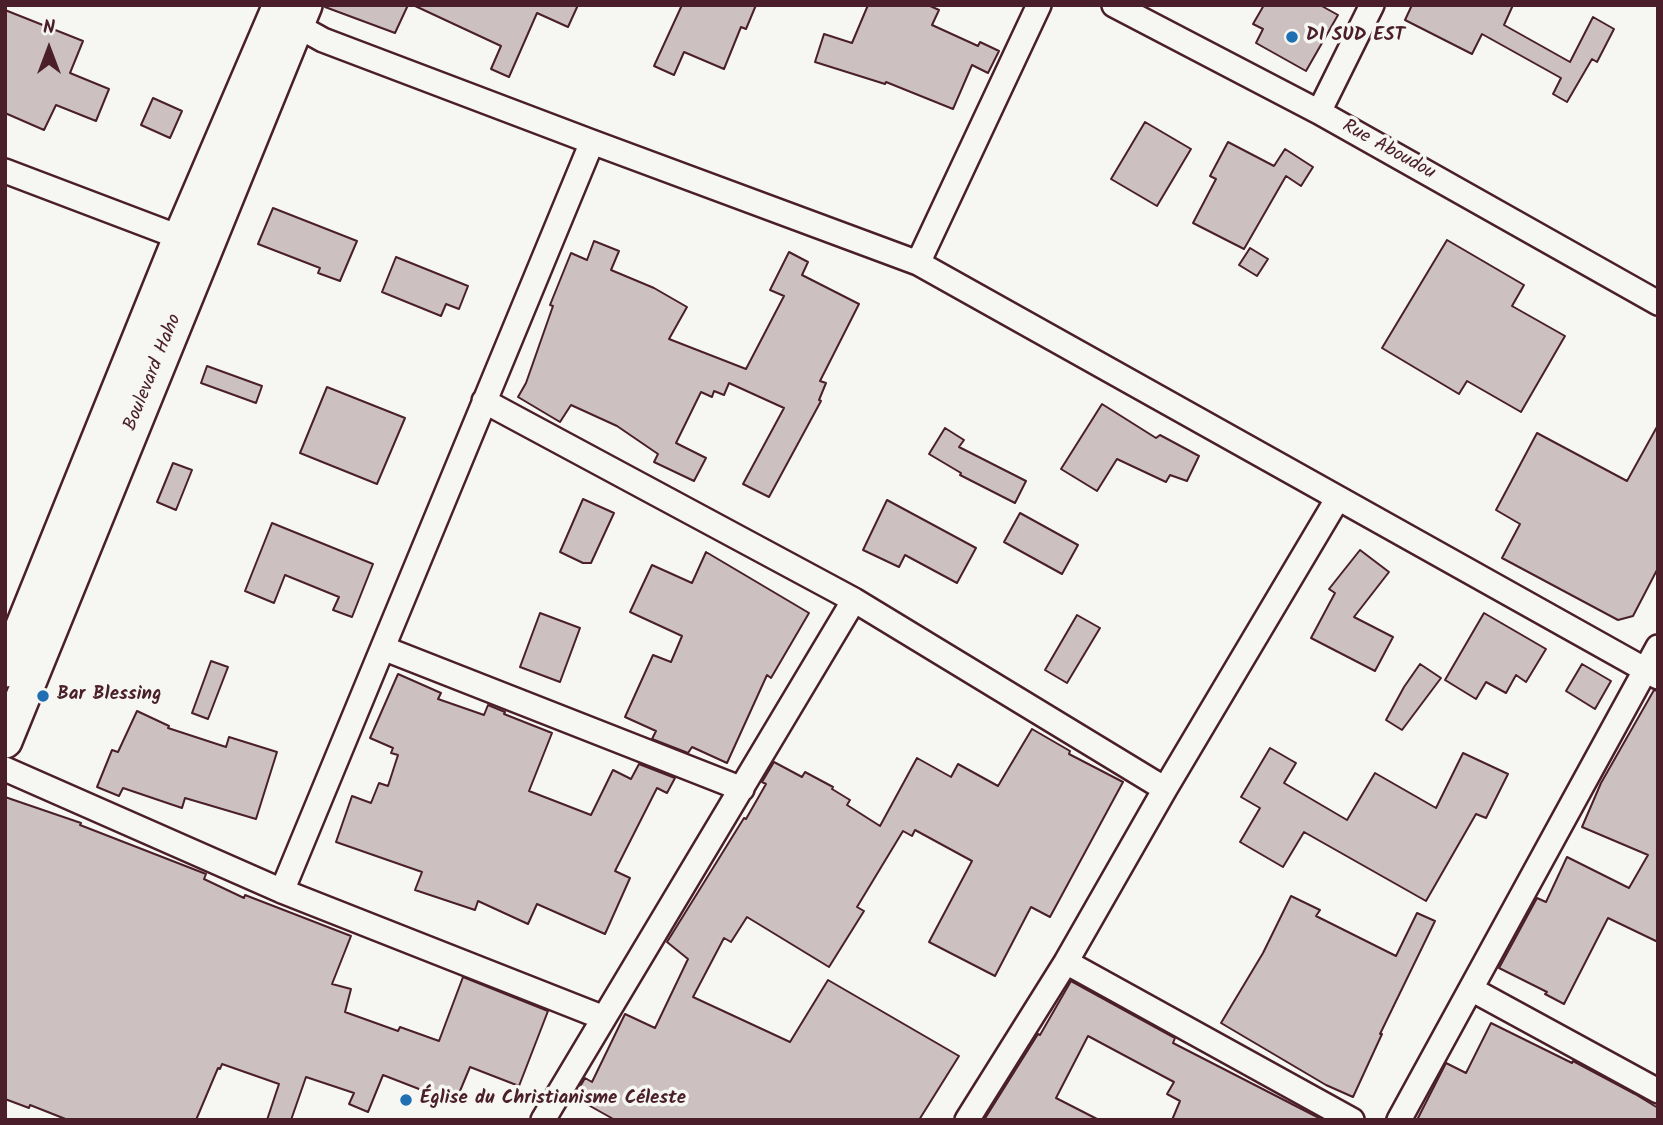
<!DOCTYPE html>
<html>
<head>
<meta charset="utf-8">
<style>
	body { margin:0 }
	#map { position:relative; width:1663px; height:1125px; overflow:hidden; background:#f6f6f2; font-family:Kalam,sans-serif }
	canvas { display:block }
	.frame { position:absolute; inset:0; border:7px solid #4a1f2b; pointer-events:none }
	.north { position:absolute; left:14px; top:14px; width:70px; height:70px; -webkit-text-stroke:5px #f6f6f2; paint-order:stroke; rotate:0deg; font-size:19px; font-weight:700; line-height:28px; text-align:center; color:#4a1f2b }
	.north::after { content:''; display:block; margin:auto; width:24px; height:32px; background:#4a1f2b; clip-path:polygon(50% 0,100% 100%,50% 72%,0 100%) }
</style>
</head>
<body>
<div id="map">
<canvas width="1663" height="1125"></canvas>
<div class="frame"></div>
<div class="north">N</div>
</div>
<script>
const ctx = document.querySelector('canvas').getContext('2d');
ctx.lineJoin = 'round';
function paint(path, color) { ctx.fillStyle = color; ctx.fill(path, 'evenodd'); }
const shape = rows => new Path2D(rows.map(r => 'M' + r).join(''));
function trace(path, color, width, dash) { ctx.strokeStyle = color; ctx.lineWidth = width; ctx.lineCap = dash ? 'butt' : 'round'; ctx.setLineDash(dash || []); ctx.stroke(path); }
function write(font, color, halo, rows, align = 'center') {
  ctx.font = font + ' Kalam,sans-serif'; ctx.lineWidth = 7; ctx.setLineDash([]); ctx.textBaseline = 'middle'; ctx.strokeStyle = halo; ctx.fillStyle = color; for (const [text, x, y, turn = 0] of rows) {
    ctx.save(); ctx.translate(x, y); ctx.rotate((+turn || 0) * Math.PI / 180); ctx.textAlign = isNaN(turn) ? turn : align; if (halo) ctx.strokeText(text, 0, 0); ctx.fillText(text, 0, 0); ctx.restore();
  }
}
const building = shape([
	[325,5,408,5,395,33,325,7,325,5],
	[413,5,578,5,568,27,537,13,509,77,491,69,501,46,413,5],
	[682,5,756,5,746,29,741,27,724,69,684,52,674,75,654,66,682,5],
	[868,5,928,5,939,10,932,25,978,46,980,42,999,51,988,73,972,65,953,109,886,82,885,84,815,62,824,34,852,43,868,5],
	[1264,5,1320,5,1338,15,1306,71,1256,43,1263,29,1253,24,1264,5],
	[1412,5,1513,5,1504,25,1570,62,1593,17,1614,29,1597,62,1592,59,1567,102,1553,94,1561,78,1482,34,1472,54,1405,20,1412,5],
	[5,10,83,41,70,73,109,89,96,121,56,105,44,130,5,113,5,10],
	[153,98,182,111,170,138,141,125,153,98],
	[1145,122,1191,149,1157,206,1111,179,1145,122],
	[1228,142,1274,166,1285,149,1313,167,1301,186,1286,176,1244,249,1193,223,1216,179,1210,176,1228,142],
	[273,208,357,241,340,281,318,273,320,268,258,244,273,208],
	[1447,240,1524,285,1512,306,1565,336,1521,412,1467,381,1459,394,1382,348,1447,240],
	[594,241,619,251,611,270,654,288,687,307,669,339,746,369,784,296,770,290,789,252,808,262,802,275,859,304,820,381,826,383,819,400,821,401,769,497,743,484,784,408,729,383,724,395,714,391,712,397,701,392,676,443,706,458,694,481,654,462,658,454,617,426,571,405,560,422,518,397,526,383,553,306,550,305,571,253,587,260,594,241],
	[1250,248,1268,259,1257,276,1239,265,1250,248],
	[396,257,468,286,459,309,446,304,441,316,382,292,396,257],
	[207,366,262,386,256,403,201,383,207,366],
	[327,387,405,418,377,484,300,453,327,387],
	[1102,404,1156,438,1160,435,1199,456,1187,481,1170,475,1166,482,1117,459,1097,491,1061,469,1102,404],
	[1658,425,1658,568,1633,616,1618,620,1502,558,1520,524,1496,510,1537,433,1627,481,1658,425],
	[945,428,964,440,959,447,1026,481,1015,503,960,475,961,473,929,454,945,428],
	[173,463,192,470,176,510,157,502,173,463],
	[583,499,614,513,591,563,583,563,560,552,583,499],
	[887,500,976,548,957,583,905,555,899,567,863,550,887,500],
	[1020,513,1078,545,1062,574,1004,542,1020,513],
	[272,523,373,564,352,617,333,610,339,597,285,575,274,603,245,591,272,523],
	[1360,550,1389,572,1354,617,1393,637,1375,671,1311,638,1335,593,1329,589,1360,550],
	[706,552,809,613,771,678,767,675,727,763,692,747,688,753,652,739,656,731,625,717,653,655,671,662,682,636,630,612,652,565,692,583,706,552],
	[540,613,580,628,560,682,520,667,540,613],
	[1484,613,1546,649,1526,682,1516,675,1506,693,1486,682,1476,699,1445,680,1484,613],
	[1077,615,1100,628,1067,683,1045,670,1077,615],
	[211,661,228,667,208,719,192,713,211,661],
	[1420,664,1441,678,1402,730,1386,720,1404,687,1420,664],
	[1582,664,1611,681,1595,709,1566,691,1582,664],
	[398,674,441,693,438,699,484,715,488,705,505,712,504,714,552,733,529,791,591,815,613,770,631,779,639,764,675,778,667,793,657,788,615,871,630,878,605,934,537,904,528,924,478,901,475,910,415,890,422,872,336,842,352,796,371,803,379,783,388,786,398,755,391,753,393,748,370,738,398,674],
	[1654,690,1658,691,1658,942,1608,918,1564,1004,1545,994,1547,992,1499,968,1537,898,1546,902,1567,857,1629,888,1648,855,1582,827,1601,783,1654,690],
	[137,711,169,726,168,728,226,747,229,737,277,752,256,819,185,798,182,808,123,788,119,796,97,787,112,750,118,752,137,711],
	[1032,729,1070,751,1069,754,1123,782,1050,917,1031,907,995,976,929,942,972,861,915,830,912,836,903,831,857,907,864,911,829,967,747,917,731,942,724,938,693,997,790,1042,828,980,959,1056,919,1120,615,1120,574,1097,585,1078,592,1082,625,1014,655,1028,688,959,667,942,744,818,746,819,766,784,762,782,774,762,802,777,805,772,833,787,832,789,850,800,847,805,880,826,917,758,951,777,958,764,998,786,1032,729],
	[1270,748,1296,763,1284,783,1347,820,1375,773,1436,808,1463,753,1508,774,1486,818,1476,814,1426,901,1304,832,1283,867,1240,842,1260,808,1241,797,1270,748],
	[5,797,81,823,80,825,206,874,204,879,244,898,245,895,351,936,332,984,351,989,345,1012,398,1031,400,1027,439,1041,463,977,548,1011,519,1086,470,1067,455,1103,383,1075,368,1112,349,1104,354,1093,306,1077,291,1120,267,1120,279,1084,222,1064,220,1069,218,1068,196,1120,68,1120,30,1105,29,1108,5,1099,5,797],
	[1291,896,1320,910,1316,916,1396,956,1417,913,1435,921,1380,1034,1382,1034,1353,1097,1326,1085,1221,1023,1263,953,1291,896],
	[1071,981,1175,1038,1173,1043,1323,1120,1172,1120,1180,1101,1167,1094,1174,1082,1088,1036,1056,1098,1099,1120,984,1120,1038,1034,1040,1035,1071,981],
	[1491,1023,1572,1063,1573,1061,1635,1094,1658,1108,1658,1120,1417,1120,1446,1063,1466,1073,1491,1023]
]);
paint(building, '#ccc1c0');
trace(building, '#4a1f2b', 2);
const minor = shape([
	[1114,5,1319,112,1658,303],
	[296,25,323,40,592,142,918,263,1658,677],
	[1319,112,1372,5],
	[5,171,192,242],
	[918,263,1039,5],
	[484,401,854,600,1165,789],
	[383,648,742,789],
	[5,769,282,891,604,1018],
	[282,891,592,142],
	[1066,962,1352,1120],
	[1471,989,1658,1091],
	[543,1120,854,600],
	[967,1120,1066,962,1165,789,1338,498],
	[1399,1120,1658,647]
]);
const secondary = shape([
	[5,670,180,238,280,5],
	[5,741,305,5]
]);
trace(minor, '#4a1f2b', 28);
trace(secondary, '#4a1f2b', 38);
trace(minor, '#f6f6f2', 23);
trace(secondary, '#f6f6f2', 33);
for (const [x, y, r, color] of [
	[1292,37,7,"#1f6fb2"],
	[43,696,7,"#1f6fb2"],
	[406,1100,7,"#1f6fb2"]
]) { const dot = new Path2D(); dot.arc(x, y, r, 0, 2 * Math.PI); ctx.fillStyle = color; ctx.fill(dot); trace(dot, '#f6f6f2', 2.5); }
write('bold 19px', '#4a1f2b', '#f6f6f2', [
	["DI SUD EST",1306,37],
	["Bar Blessing",57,696],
	["Église du Christianisme Céleste",420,1100]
], 'left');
write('19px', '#4a1f2b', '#f6f6f2', [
	["Rue Aboudou",1388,151,29],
	["Boulevard Haho",154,373,-68]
]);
</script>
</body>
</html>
